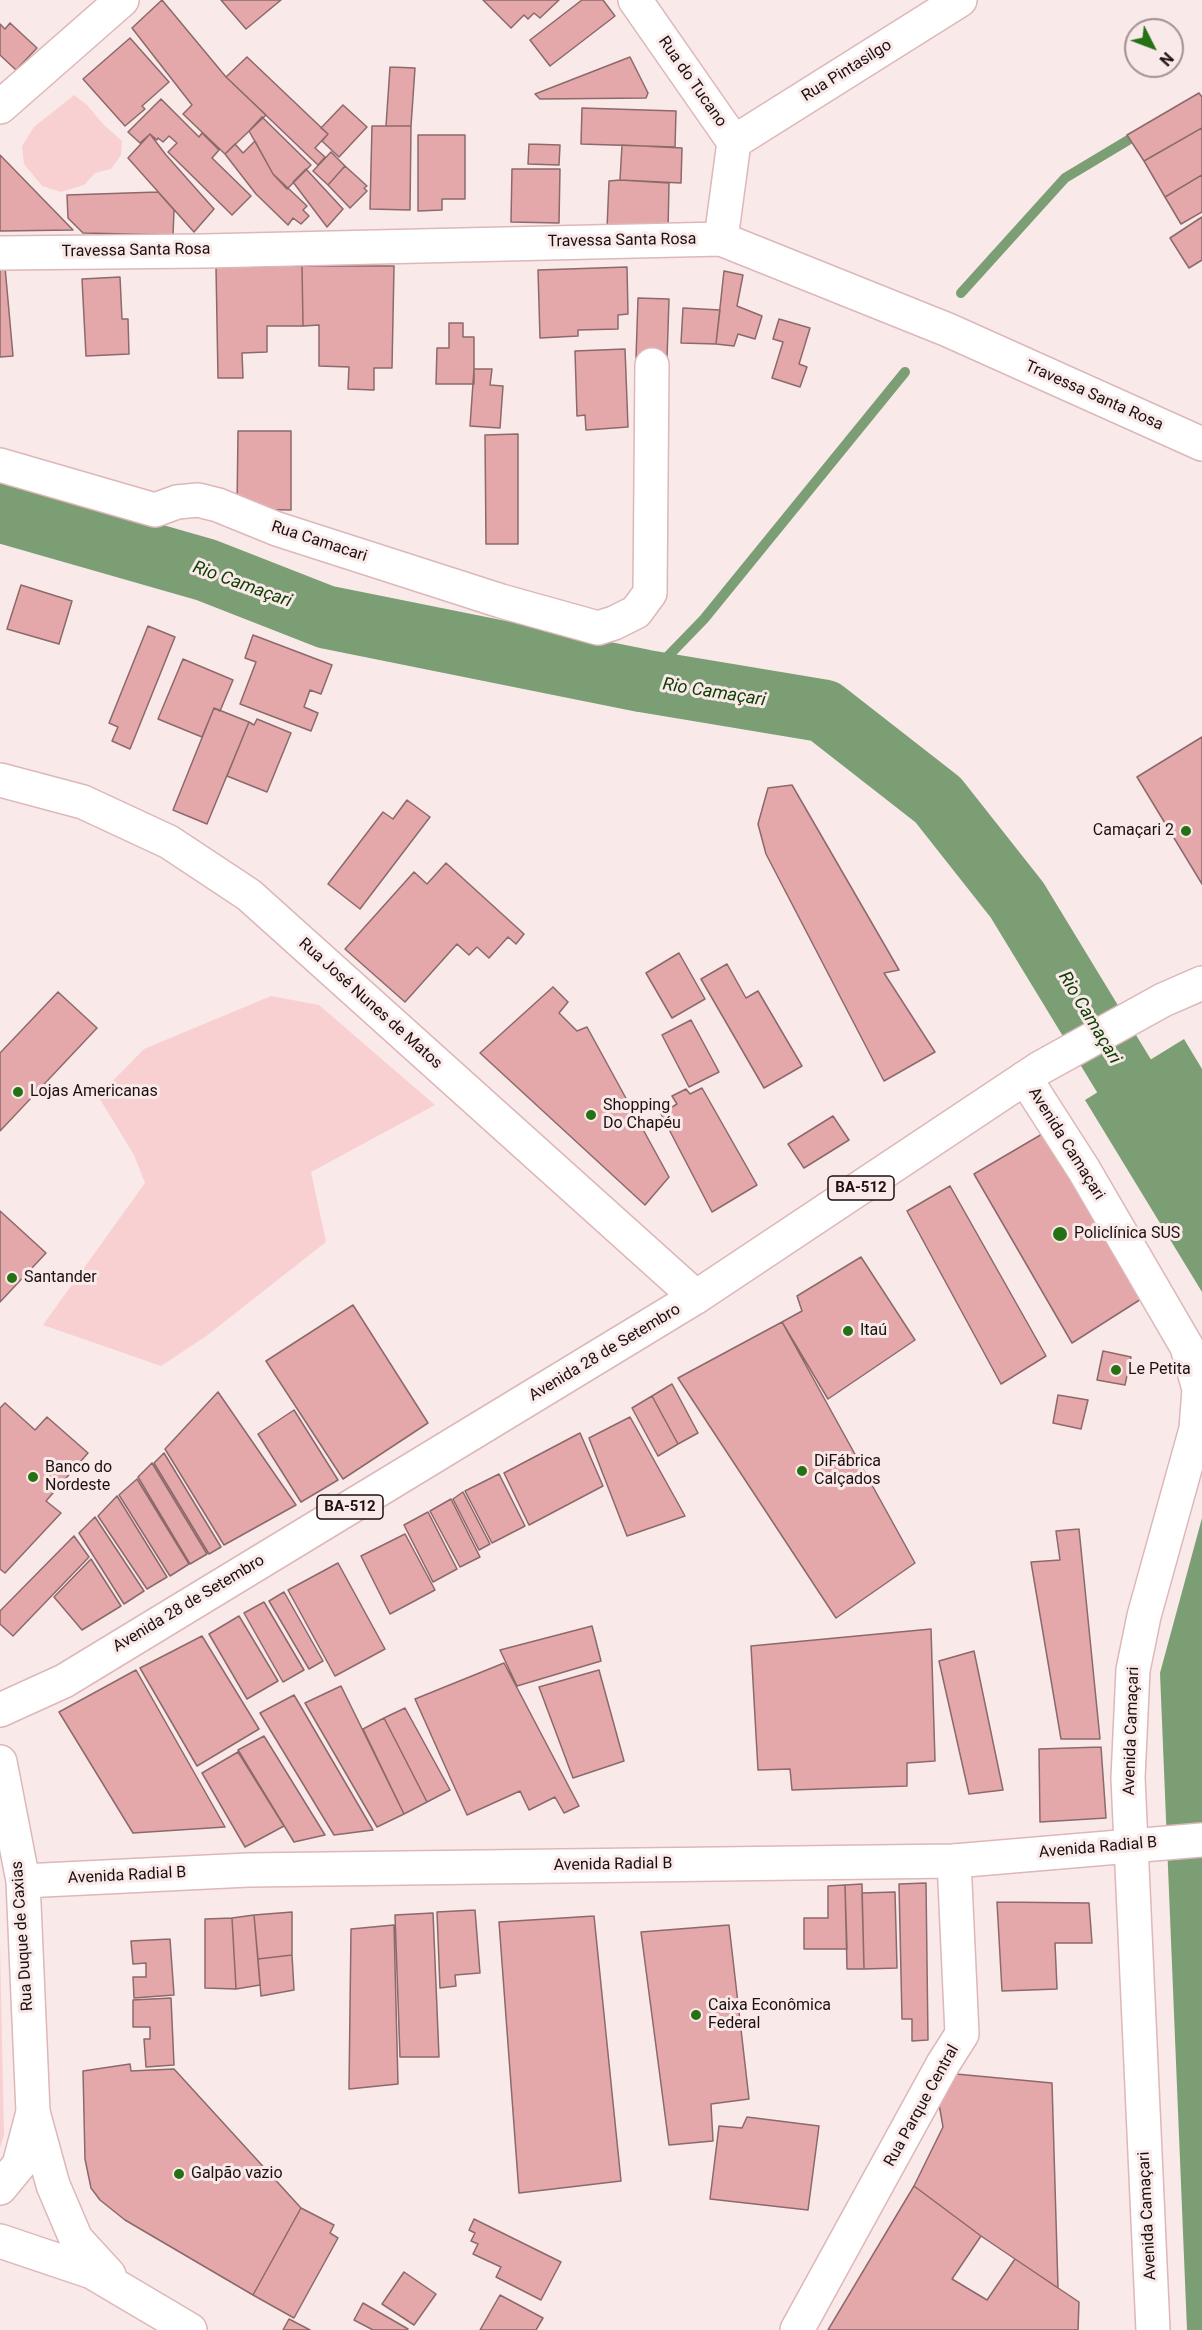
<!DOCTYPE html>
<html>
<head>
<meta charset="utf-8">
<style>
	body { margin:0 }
	#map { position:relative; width:1202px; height:2330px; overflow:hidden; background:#f9e9e9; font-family:Roboto,sans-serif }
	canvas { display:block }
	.north { position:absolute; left:1124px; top:18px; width:60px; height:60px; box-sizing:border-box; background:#f9e9e9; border:2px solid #a19292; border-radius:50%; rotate:132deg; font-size:16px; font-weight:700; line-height:24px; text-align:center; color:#1d1010 }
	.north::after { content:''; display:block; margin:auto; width:21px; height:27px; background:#267114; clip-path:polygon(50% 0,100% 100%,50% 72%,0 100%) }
</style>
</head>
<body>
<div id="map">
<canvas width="1202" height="2330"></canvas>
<div class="north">N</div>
</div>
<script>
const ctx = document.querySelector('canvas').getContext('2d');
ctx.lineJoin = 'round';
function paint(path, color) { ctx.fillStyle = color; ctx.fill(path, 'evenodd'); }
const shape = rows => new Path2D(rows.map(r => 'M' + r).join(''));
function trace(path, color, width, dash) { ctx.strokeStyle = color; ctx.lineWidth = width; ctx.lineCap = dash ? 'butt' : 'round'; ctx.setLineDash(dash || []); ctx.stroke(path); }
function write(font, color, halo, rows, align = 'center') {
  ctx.font = font + ' Roboto,sans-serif'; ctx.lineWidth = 6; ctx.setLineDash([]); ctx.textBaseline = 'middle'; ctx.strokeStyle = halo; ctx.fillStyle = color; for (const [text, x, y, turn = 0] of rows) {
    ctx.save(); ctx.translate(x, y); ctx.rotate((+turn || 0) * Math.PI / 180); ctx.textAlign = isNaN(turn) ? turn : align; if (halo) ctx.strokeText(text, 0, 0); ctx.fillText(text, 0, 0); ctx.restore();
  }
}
paint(shape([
	[74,95,87,105,103,124,122,141,121,155,111,169,95,173,84,185,61,192,42,186,24,164,22,146,34,127],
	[271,996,319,1005,435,1105,311,1172,326,1242,205,1337,161,1366,43,1325,145,1183,134,1155,98,1096,144,1049],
	[0,1943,4,2135,0,2148]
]), '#f9d0d1');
paint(shape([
	[1184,1039,1202,1069,1202,1292,1085,1100],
	[1202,1518,1202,2330,1187,2330,1160,1673]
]), '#7b9e74');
trace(shape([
	[961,293,1065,178,1140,133],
	[644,681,704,619,905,372]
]), '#7b9e74', 10);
trace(shape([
	[0,511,206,570,326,617,644,681,824,711,938,800,1017,900,1202,1204]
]), '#7b9e74', 63);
const building = shape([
	[162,0,226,77,266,115,225,154,183,114,192,105,132,28,162,0],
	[221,0,281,0,246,29,221,0],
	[483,0,559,0,540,18,534,13,528,19,524,15,511,28,483,0],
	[582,0,603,0,615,16,550,66,530,40,582,0],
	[10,23,37,48,16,70,0,55,0,24,5,29,10,23],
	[130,38,169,82,142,106,145,109,125,126,83,79,130,38],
	[247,57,328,134,315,148,325,157,318,165,226,77,247,57],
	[630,57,648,93,646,98,540,99,535,94,630,57],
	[390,67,415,68,411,126,386,126,390,67],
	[1199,93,1202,97,1202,128,1144,161,1127,135,1199,93],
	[161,99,199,137,202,133,219,150,212,158,251,196,232,215,168,152,177,143,169,136,163,142,158,138,157,140,150,134,140,143,128,132,161,99],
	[343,105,367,127,339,157,322,141,328,134,321,128,343,105],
	[582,108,676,111,675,147,581,144,582,108],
	[262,117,311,165,287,189,273,174,249,131,262,117],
	[372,126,411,126,410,210,370,209,372,126],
	[1202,128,1202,175,1165,197,1144,161,1202,128],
	[150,134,166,155,214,209,194,232,128,158,150,134],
	[418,135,465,135,465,199,442,199,442,210,418,211,418,135],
	[255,141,273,174,307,206,303,210,309,216,301,224,293,218,288,225,256,194,225,154,235,144,243,153,255,141],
	[529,144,560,145,559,165,528,164,529,144],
	[622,145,682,148,681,183,620,180,622,145],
	[331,152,345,166,328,185,313,171,331,152],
	[0,155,73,230,0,231,0,155],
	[345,166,367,186,364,188,367,191,350,208,328,185,345,166],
	[306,169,343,209,327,227,293,182,306,169],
	[512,169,560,169,559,223,511,222,512,169],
	[1202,175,1202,212,1181,224,1165,197,1202,175],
	[620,180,669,183,668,230,607,229,609,181,620,180],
	[158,192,174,210,173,235,83,233,68,218,67,195,158,192],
	[1202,217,1202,260,1189,268,1170,238,1202,217],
	[302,266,303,326,267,326,267,352,242,353,243,378,218,378,216,267,302,266],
	[302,266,394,266,392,368,374,368,374,390,348,389,349,367,319,366,319,325,303,326,302,266],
	[0,267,5,267,13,356,0,357,0,267],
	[627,267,628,314,618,315,618,329,578,330,578,336,540,338,538,270,627,267],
	[724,271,743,275,737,306,762,316,755,339,738,334,734,346,716,344,724,271],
	[120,277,122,319,128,319,129,354,86,356,82,279,120,277],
	[638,298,669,299,667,359,636,358,638,298],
	[683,308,720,310,716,344,681,343,683,308],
	[779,319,810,328,799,364,807,367,800,387,772,378,783,342,773,339,779,319],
	[449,323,463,323,463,337,474,337,474,384,436,384,437,348,449,348,449,323],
	[625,349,628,427,586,430,585,415,577,416,575,351,625,349],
	[474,369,492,369,490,385,503,386,500,428,470,426,474,369],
	[238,431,291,431,291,510,237,509,238,431],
	[518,434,518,544,486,544,485,435,518,434],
	[21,585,72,601,59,644,7,629,21,585],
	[148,626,175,637,130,749,112,741,118,727,109,723,148,626],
	[253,635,332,665,321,694,310,690,304,707,318,713,311,731,240,704,256,662,245,658,253,635],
	[183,659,233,680,220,711,214,708,202,737,158,719,183,659],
	[214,708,249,722,207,824,173,810,214,708],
	[257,719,291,733,267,792,227,776,249,722,254,725,257,719],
	[1202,737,1202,884,1137,777,1202,737],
	[792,785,899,970,884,973,935,1052,884,1081,766,854,758,824,768,788,792,785],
	[407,800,430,817,360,909,328,884,383,812,393,819,407,800],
	[446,863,524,934,516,944,508,937,489,958,477,947,469,955,457,944,405,1002,345,949,414,872,427,884,446,863],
	[679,953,705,999,672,1018,646,973,679,953],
	[727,964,746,998,758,991,802,1066,764,1088,701,979,727,964],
	[553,987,568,1002,559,1013,577,1031,587,1027,669,1177,645,1205,480,1053,553,987],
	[58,992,97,1028,0,1131,0,1053,58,992],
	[691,1020,719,1072,689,1087,662,1035,691,1020],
	[702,1088,757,1185,712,1212,661,1114,677,1104,672,1096,686,1089,690,1094,702,1088],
	[833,1116,849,1140,804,1168,788,1144,833,1116],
	[1049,1130,1149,1294,1072,1343,974,1174,1049,1130],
	[950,1186,1046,1356,1001,1384,907,1211,950,1186],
	[0,1211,46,1253,0,1302,0,1211],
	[861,1257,915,1340,828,1399,782,1322,802,1311,797,1296,861,1257],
	[353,1305,428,1423,343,1479,266,1361,353,1305],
	[782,1322,915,1563,836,1618,678,1378,782,1322],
	[1103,1351,1131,1357,1125,1385,1097,1380,1103,1351],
	[672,1384,698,1433,678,1444,652,1396,672,1384],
	[218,1392,296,1505,224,1545,165,1449,218,1392],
	[1058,1395,1088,1400,1081,1429,1053,1423,1058,1395],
	[652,1396,678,1444,658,1456,632,1408,652,1396],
	[5,1403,35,1430,47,1417,88,1453,46,1501,61,1513,5,1573,0,1569,0,1408,5,1403],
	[294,1410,338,1480,301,1502,258,1434,294,1410],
	[630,1417,685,1516,627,1536,589,1438,630,1417],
	[580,1433,603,1486,529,1525,504,1473,580,1433],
	[164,1453,221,1547,209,1554,154,1463,164,1453],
	[152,1463,207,1554,190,1564,138,1477,152,1463],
	[499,1474,525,1526,492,1543,465,1491,499,1474],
	[137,1479,189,1564,170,1576,119,1495,137,1479],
	[463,1492,490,1544,479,1550,453,1499,463,1492],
	[117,1496,167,1577,147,1589,98,1516,117,1496],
	[451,1499,480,1557,460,1567,430,1511,451,1499],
	[428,1512,457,1569,433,1582,404,1525,428,1512],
	[95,1517,144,1591,124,1604,79,1533,95,1517],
	[1079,1529,1100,1739,1061,1739,1031,1562,1060,1560,1056,1531,1079,1529],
	[405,1534,435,1590,390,1614,361,1556,405,1534],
	[74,1536,89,1557,13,1636,0,1624,0,1611,74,1536],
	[91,1559,121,1606,82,1630,54,1597,91,1559],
	[338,1563,385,1649,335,1676,288,1590,338,1563],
	[284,1592,323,1661,309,1669,269,1601,284,1592],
	[264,1602,304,1670,283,1682,244,1613,264,1602],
	[239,1616,278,1681,247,1699,209,1634,239,1616],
	[592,1626,601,1661,517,1686,500,1650,592,1626],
	[931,1629,935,1761,907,1763,907,1786,792,1790,790,1769,758,1770,751,1646,931,1629],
	[202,1636,259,1729,197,1766,140,1668,202,1636],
	[974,1651,1003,1790,969,1794,939,1661,974,1651],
	[504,1663,579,1806,564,1813,555,1797,529,1810,520,1791,467,1815,415,1699,504,1663],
	[136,1670,225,1827,133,1833,59,1712,136,1670],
	[599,1670,624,1761,573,1778,539,1687,599,1670],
	[341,1686,404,1814,377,1827,305,1703,341,1686],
	[294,1695,373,1830,334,1835,260,1713,294,1695],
	[405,1708,450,1790,427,1802,384,1718,405,1708],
	[384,1718,427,1802,404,1814,363,1729,384,1718],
	[264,1736,325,1835,294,1842,238,1750,264,1736],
	[1101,1747,1106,1818,1040,1822,1039,1749,1101,1747],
	[238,1752,284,1826,245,1847,202,1773,238,1752],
	[926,1883,928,2040,912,2041,912,2019,902,2019,899,1884,926,1883],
	[862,1884,864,1969,847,1969,845,1885,862,1884],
	[845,1885,847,1949,804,1949,804,1918,828,1918,828,1886,845,1885],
	[895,1892,897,1968,864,1969,862,1893,895,1892],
	[997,1902,1089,1903,1092,1943,1055,1943,1057,1989,1002,1991,997,1902],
	[475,1910,480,1973,455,1975,456,1986,440,1988,437,1912,475,1910],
	[292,1912,292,1955,258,1959,254,1915,292,1912],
	[433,1913,439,2057,400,2057,395,1915,433,1913],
	[254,1915,260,1985,236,1989,232,1918,254,1915],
	[594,1916,621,2181,519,2193,499,1922,594,1916],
	[232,1918,236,1989,205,1988,205,1919,232,1918],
	[394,1925,398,2084,349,2089,351,1929,394,1925],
	[729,1925,749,2099,711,2104,713,2141,669,2145,641,1932,729,1925],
	[170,1939,174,1995,134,1998,133,1977,146,1977,146,1963,133,1964,131,1941,170,1939],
	[292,1955,294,1990,261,1996,258,1959,292,1955],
	[171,1998,174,2065,146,2067,144,2039,150,2039,150,2027,133,2027,133,2000,171,1998],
	[130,2064,131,2071,174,2069,301,2208,253,2295,125,2220,100,2200,91,2188,85,2159,83,2071,130,2064],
	[956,2074,1052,2083,1058,2288,981,2236,914,2186,943,2127,936,2087,956,2074],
	[747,2117,819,2126,808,2210,710,2199,719,2126,742,2128,747,2117],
	[914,2186,981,2236,952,2279,987,2300,1015,2259,1079,2302,1078,2330,828,2330,914,2186],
	[301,2208,334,2225,330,2233,338,2238,294,2318,253,2295,301,2208],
	[474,2219,561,2262,541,2300,496,2277,501,2267,473,2254,478,2244,471,2241,475,2233,469,2230,474,2219],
	[404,2272,436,2294,414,2325,382,2304,404,2272],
	[500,2295,543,2318,536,2330,480,2330,500,2295],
	[363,2303,408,2329,407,2330,373,2330,354,2320,363,2303],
	[289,2319,310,2330,283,2330,289,2319]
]);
paint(building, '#e5a8aa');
trace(building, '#8c696a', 1.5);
const minor = shape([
	[635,0,734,142,721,239],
	[0,107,122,0],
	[734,142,960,0],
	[0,253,204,251,721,239,948,330,1202,444],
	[0,465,155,510,177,502,198,500,218,505,277,529,501,601,598,628,614,623,636,612,650,593,652,365],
	[0,780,83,802,169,842,249,895,696,1297],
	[1025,1078,1084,1170,1187,1347,1199,1389,1196,1429,1144,1616,1133,1670,1128,1778,1153,2330],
	[33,2112,53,2185,76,2239,109,2275],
	[0,2241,92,2272,190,2330],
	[797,2330,943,2064,962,2034,954,1861]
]);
const major = shape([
	[0,1710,64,1681,696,1297,1040,1068,1163,1000,1202,983],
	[0,1762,23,1881,33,2112,19,2165,0,2188],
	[23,1881,248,1870,954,1861,1202,1840]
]);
trace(minor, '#deb7b8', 36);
trace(major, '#deb7b8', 36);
trace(minor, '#fff', 33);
trace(major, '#fff', 33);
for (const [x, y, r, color] of [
	[1186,831,6,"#267114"],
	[18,1092,6,"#267114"],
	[591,1115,6,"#267114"],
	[1060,1234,8,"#267114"],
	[12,1278,6,"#267114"],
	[848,1331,6,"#267114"],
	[1116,1370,6,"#267114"],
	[802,1471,6,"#267114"],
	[33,1477,6,"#267114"],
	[696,2015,6,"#267114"],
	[179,2174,6,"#267114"]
]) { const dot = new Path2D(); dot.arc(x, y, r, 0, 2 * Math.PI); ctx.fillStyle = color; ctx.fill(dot); trace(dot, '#f9e9e9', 2); }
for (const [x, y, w] of [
	[861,1188,66],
	[350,1507,66]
]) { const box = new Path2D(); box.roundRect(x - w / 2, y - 12, w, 24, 4.5); ctx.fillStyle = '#f9e9e9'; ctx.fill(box); trace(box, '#1d1010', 1.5); }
write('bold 15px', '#1d1010', null, [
	["BA-512",861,1188],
	["BA-512",350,1507]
]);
write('16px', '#1d1010', '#f9e9e9', [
	["Rua Pintasilgo",847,71,-32],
	["Rua do Tucano",692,82,55],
	["Travessa Santa Rosa",622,241,-1],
	["Travessa Santa Rosa",136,251,-1],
	["Travessa Santa Rosa",1094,396,24],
	["Rua Camacari",319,542,18],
	["Rua José Nunes de Matos",370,1004,42],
	["Avenida Camaçari",1066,1144,58],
	["Avenida 28 de Setembro",605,1353,-31],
	["Avenida 28 de Setembro",189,1604,-31],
	["Avenida Camaçari",1132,1731,-88],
	["Avenida Radial B",1098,1848,-5],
	["Avenida Radial B",613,1865,-1],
	["Avenida Radial B",127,1876,-3],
	["Rua Duque de Caxias",23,1936,-94],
	["Rua Parque Central",922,2106,-61],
	["Avenida Camaçari",1148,2216,-93]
]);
write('16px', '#1d1010', '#f9e9e9', [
	["Camaçari 2",1174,831,"right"],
	["Lojas Americanas",30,1092],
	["Shopping",603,1106],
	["Do Chapéu",603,1124],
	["Policlínica SUS",1074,1234],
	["Santander",24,1278],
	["Itaú",860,1331],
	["Le Petita",1128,1370],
	["DiFábrica",814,1462],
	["Calçados",814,1480],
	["Banco do",45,1468],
	["Nordeste",45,1486],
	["Caixa Econômica",708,2006],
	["Federal",708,2024],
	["Galpão vazio",191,2174]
], 'left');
write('italic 18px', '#0c3d01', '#f9e9e9', [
	["Rio Camaçari",242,585,20],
	["Rio Camaçari",714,693,9],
	["Rio Camaçari",1089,1018,59]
]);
</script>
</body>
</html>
